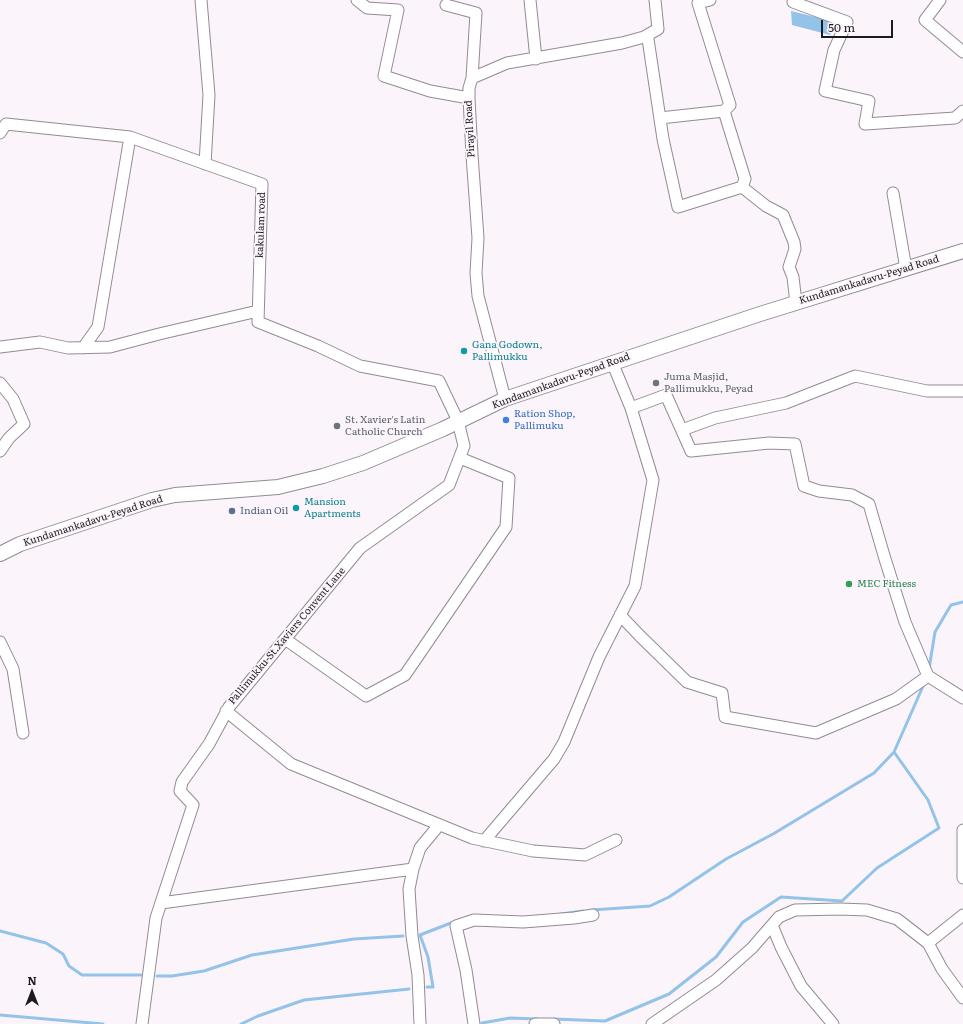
<!DOCTYPE html>
<html>
<head>
<meta charset="utf-8">
<style>
	body { margin:0 }
	#map { position:relative; width:963px; height:1024px; overflow:hidden; background:#fbf5fb; font-family:Literata,serif }
	canvas { display:block }
	.north { position:absolute; left:12px; top:972px; width:40px; height:40px; -webkit-text-stroke:3px #fbf5fb; paint-order:stroke; rotate:0deg; font-size:11px; font-weight:700; line-height:16px; text-align:center; color:#1d1a1d }
	.north::after { content:''; display:block; margin:auto; width:14px; height:18px; background:#1d1a1d; clip-path:polygon(50% 0,100% 100%,50% 72%,0 100%) }
	.scale { position:absolute; left:821px; top:20px; width:72px; height:18px; box-sizing:border-box; border:2px solid #1d1a1d; border-top:0; padding-left:5px; font-size:12px; line-height:14px; white-space:nowrap; color:#1d1a1d; -webkit-text-stroke:3px #fbf5fb; paint-order:stroke }
</style>
</head>
<body>
<div id="map">
<canvas width="963" height="1024"></canvas>
<div class="north">N</div>
<div class="scale">50 m</div>
</div>
<script>
const ctx = document.querySelector('canvas').getContext('2d');
ctx.lineJoin = 'round';
function paint(path, color) { ctx.fillStyle = color; ctx.fill(path, 'evenodd'); }
const shape = rows => new Path2D(rows.map(r => 'M' + r).join(''));
function trace(path, color, width, dash) { ctx.strokeStyle = color; ctx.lineWidth = width; ctx.lineCap = dash ? 'butt' : 'round'; ctx.setLineDash(dash || []); ctx.stroke(path); }
function write(font, color, halo, rows, align = 'center') {
  ctx.font = font + ' Literata,serif'; ctx.lineWidth = 3.5; ctx.setLineDash([]); ctx.textBaseline = 'middle'; ctx.strokeStyle = halo; ctx.fillStyle = color; for (const [text, x, y, turn = 0] of rows) {
    ctx.save(); ctx.translate(x, y); ctx.rotate((+turn || 0) * Math.PI / 180); ctx.textAlign = isNaN(turn) ? turn : align; if (halo) ctx.strokeText(text, 0, 0); ctx.fillText(text, 0, 0); ctx.restore();
  }
}
paint(shape([
	[791,11,840,23,830,35,792,25]
]), '#93c3e9');
trace(shape([
	[929,669,935,632,951,605,963,602],
	[592,910,650,906,669,897,726,859,773,834,874,773,894,752,924,684],
	[561,914,583,911],
	[0,931,46,943,63,954,69,966,82,975,141,975],
	[157,976,172,976,204,971,252,955,354,939,403,936],
	[427,987,433,987,428,957,420,935,456,921],
	[0,1015,103,1024],
	[554,1019,605,1021,669,994,716,957,743,922,781,897,842,901,877,868,939,828,928,800,894,752],
	[482,1023,510,1018,538,1019],
	[241,1024,258,1016,304,1000,409,989]
]), '#93c3e9', 3);
const minor = shape([
	[201,0,209,95,205,164],
	[357,0,367,8,398,10,384,76,430,91,469,98],
	[530,0,536,59],
	[710,0,698,3,730,105,724,111,745,179,742,187],
	[940,0,925,20,963,52],
	[793,2,847,22,834,50,825,91,869,101,865,124,955,118,963,111],
	[446,5,476,13,472,78],
	[644,37,648,39,663,139,678,207,742,187,766,206,783,215,794,242,795,249,789,267,793,277,796,303],
	[660,118,724,111],
	[0,133,6,124,130,137,262,184,258,322,318,346,360,366,439,381,458,421,464,446,449,485,360,548,229,707,209,744,182,782,180,791,193,805,156,918,142,1024],
	[893,193,906,269],
	[0,347,40,342,68,348,110,347,159,334,258,311],
	[83,348,98,327,130,137],
	[0,383,13,399,24,424,9,438,0,451],
	[505,399,478,296,476,273,478,238,472,155,469,98,469,88,472,78,507,63,622,43,644,37,658,29,655,0],
	[631,408,666,395,691,451,769,443,795,444,804,486,819,491,852,495,869,504,885,559,905,622,928,676,963,698],
	[682,430,715,418,786,403,855,376,927,391,963,391],
	[620,615,640,636,687,682,722,693,725,717,816,733,896,699,928,676],
	[285,639,366,696,405,675,506,527,509,478,460,458],
	[0,642,13,669,23,733],
	[226,711,291,764,472,838,533,851,585,855,616,840],
	[963,830,963,878],
	[484,841,554,759,564,742,599,657,635,586,653,480,631,408,612,362],
	[161,903,413,869],
	[772,925,781,947,801,986,833,1024],
	[928,943,963,915],
	[420,1024,418,975,412,936,409,889,413,869,420,848,439,825],
	[474,1024,466,970,456,926,474,920,523,922,574,918,593,915],
	[535,1024,554,1024],
	[652,1024,716,980,752,948,779,917,795,910,840,909,867,910,897,919,928,943,942,969,963,998]
]);
const major = shape([
	[0,554,20,544,152,500,175,495,278,487,323,476,363,463,443,429,505,399,760,314,963,251]
]);
trace(minor, '#928c92', 13);
trace(major, '#928c92', 16);
trace(minor, '#fff', 11);
trace(major, '#fff', 14);
for (const [x, y, r, color] of [
	[464,351,4,"#0f9aa8"],
	[656,383,4,"#6b7280"],
	[506,420,4,"#3f7fe0"],
	[337,426,4,"#6b7280"],
	[296,508,4,"#0f9aa8"],
	[232,511,4,"#5c6f8a"],
	[849,584,4,"#2e9e5b"]
]) { const dot = new Path2D(); dot.arc(x, y, r, 0, 2 * Math.PI); ctx.fillStyle = color; ctx.fill(dot); trace(dot, '#fbf5fb', 1.5); }
write('10px', '#1d1a1d', '#fbf5fb', [
	["Pirayil Road",470,129,-93],
	["kakulam road",261,225,-88],
	["Kundamankadavu-Peyad Road",869,280,-17],
	["Kundamankadavu-Peyad Road",561,381,-20],
	["Kundamankadavu-Peyad Road",93,521,-18],
	["Pallimukku-St.Xaviers Convent Lane",287,636,-50]
]);
write('10px', '#0d838f', '#fbf5fb', [
	["Gana Godown,",472,345],
	["Pallimukku",472,357],
	["Mansion",304,502],
	["Apartments",304,514]
], 'left');
write('10px', '#5b616d', '#fbf5fb', [
	["Juma Masjid,",664,377],
	["Pallimukku, Peyad",664,389],
	["St. Xavier's Latin",345,420],
	["Catholic Church",345,432]
], 'left');
write('10px', '#366cbe', '#fbf5fb', [
	["Ration Shop,",514,414],
	["Pallimuku",514,426]
], 'left');
write('10px', '#4e5e75', '#fbf5fb', [
	["Indian Oil",240,511]
], 'left');
write('10px', '#27864d', '#fbf5fb', [
	["MEC Fitness",857,584]
], 'left');
</script>
</body>
</html>
